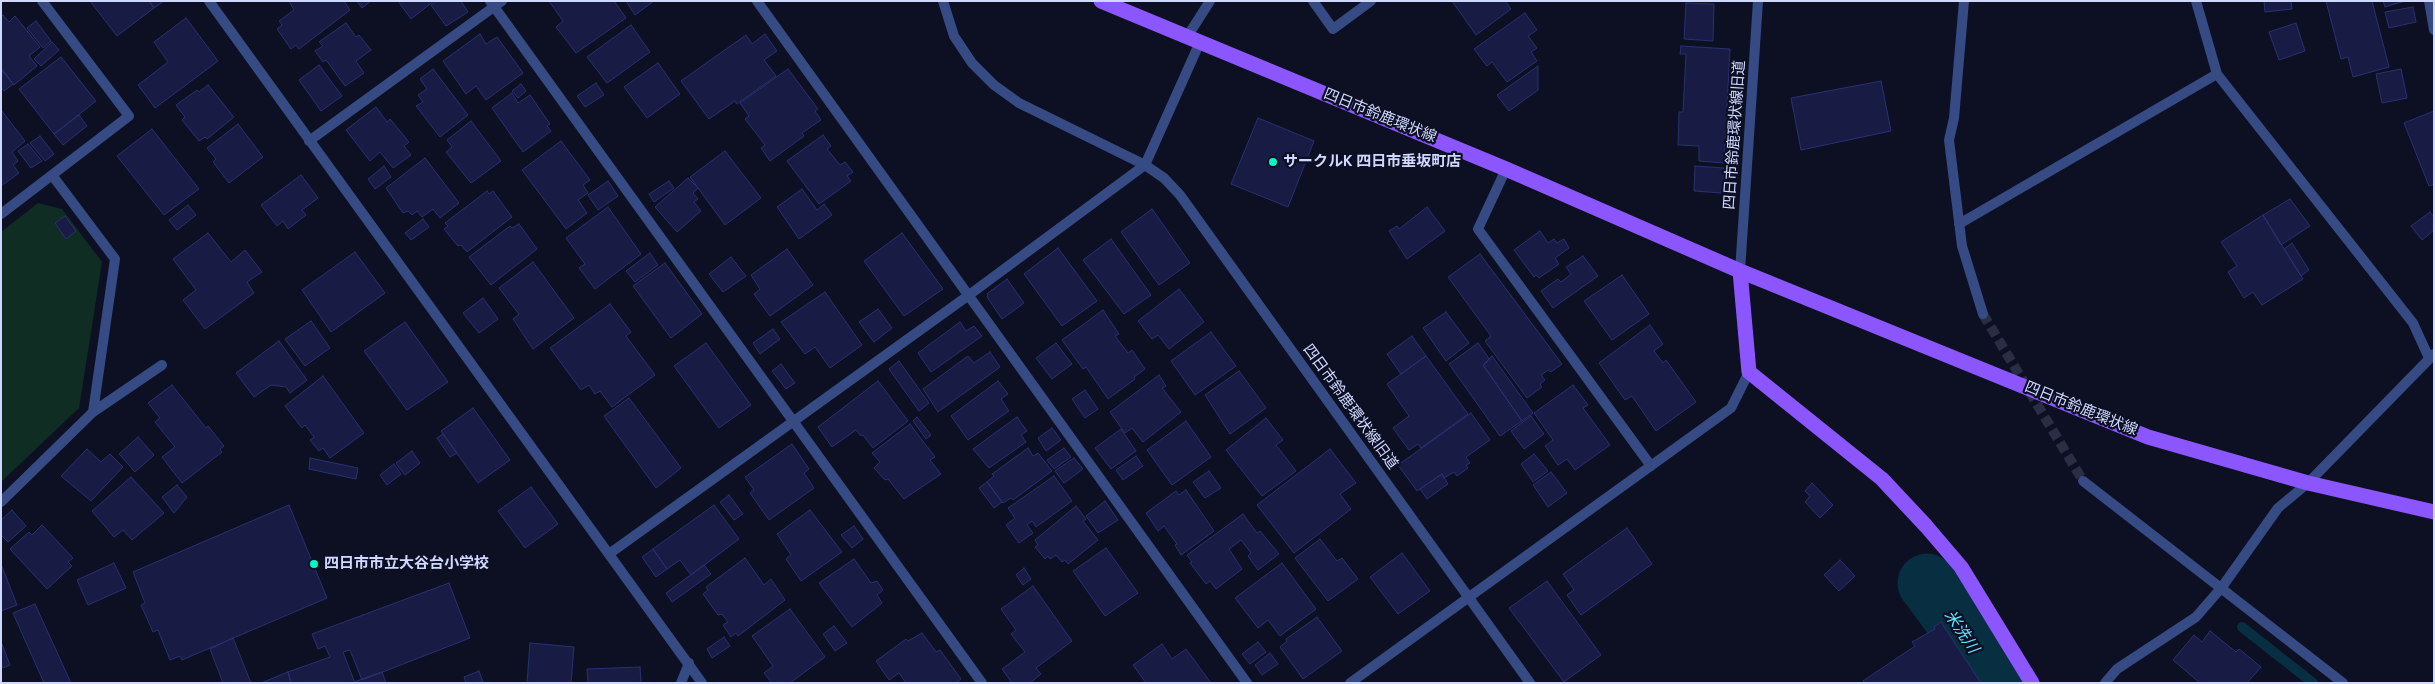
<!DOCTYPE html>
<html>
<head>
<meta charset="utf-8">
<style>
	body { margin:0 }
	#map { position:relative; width:2435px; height:684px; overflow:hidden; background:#0d1023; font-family:"Space Grotesk",sans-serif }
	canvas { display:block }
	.frame { position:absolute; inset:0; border:2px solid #cfd8ff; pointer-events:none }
</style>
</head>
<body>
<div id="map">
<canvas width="2435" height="684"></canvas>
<div class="frame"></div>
</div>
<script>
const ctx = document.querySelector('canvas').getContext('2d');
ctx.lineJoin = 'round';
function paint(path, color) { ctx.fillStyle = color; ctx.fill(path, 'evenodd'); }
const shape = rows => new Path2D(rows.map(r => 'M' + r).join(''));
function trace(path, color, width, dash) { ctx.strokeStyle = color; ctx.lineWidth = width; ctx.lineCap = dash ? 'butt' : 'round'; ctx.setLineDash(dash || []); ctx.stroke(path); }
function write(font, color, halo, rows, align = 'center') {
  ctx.font = font + ' "Space Grotesk","Noto Sans JP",sans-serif'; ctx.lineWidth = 4.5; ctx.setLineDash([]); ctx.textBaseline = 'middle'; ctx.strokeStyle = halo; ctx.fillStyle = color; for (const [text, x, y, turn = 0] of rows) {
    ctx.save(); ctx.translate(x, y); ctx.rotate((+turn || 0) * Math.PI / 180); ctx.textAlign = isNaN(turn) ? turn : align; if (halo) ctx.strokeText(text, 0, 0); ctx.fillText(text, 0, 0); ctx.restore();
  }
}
paint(shape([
	[38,203,62,209,102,262,79,408,1,482,1,232]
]), '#102d23');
trace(shape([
	[2242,627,2313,683]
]), '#072e41', 10);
trace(shape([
	[1927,583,1970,641,1993,683]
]), '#072e41', 59);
const building = shape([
	[90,1,149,1,154,8,117,36,90,1],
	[149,1,164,1,154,8,149,1],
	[289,1,344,1,350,10,299,49,296,45,291,49,277,29,282,25,279,21,294,10,289,1],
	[357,1,371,1,362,8,357,1],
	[398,1,434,1,411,19,398,1],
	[437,1,461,1,468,12,446,26,431,5,437,1],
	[549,1,614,1,626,18,576,53,556,27,563,21,549,1],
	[626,1,654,1,635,15,626,1],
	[1452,1,1505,1,1511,9,1476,35,1452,1],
	[2264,1,2291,1,2292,9,2265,12,2264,1],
	[2326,1,2372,1,2389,67,2353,77,2348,57,2341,59,2326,1],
	[2383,1,2405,1,2385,7,2383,1],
	[1686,3,1714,4,1713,41,1684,39,1686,3],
	[2413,7,2416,22,2389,28,2385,12,2413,7],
	[1525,13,1537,30,1528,36,1537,48,1531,52,1537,61,1507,82,1492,62,1487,66,1474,49,1525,13],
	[3,15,9,22,15,16,40,47,29,56,37,66,14,85,1,69,1,17,3,15],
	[186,18,218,61,155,108,138,85,168,62,154,42,186,18],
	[36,21,51,41,43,48,27,28,36,21],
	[346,23,356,37,359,35,371,50,356,61,364,73,345,86,326,60,323,62,315,51,323,46,319,42,346,23],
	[2296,23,2305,51,2279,60,2269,32,2296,23],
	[631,25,650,52,607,83,587,57,631,25],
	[480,34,486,44,497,37,523,73,486,100,476,86,466,94,443,61,480,34],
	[765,34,777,51,764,60,776,76,737,104,735,101,709,119,681,81,746,35,752,44,765,34],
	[52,42,59,50,41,66,34,59,52,42],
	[1681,46,1730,49,1724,163,1699,161,1699,146,1678,145,1679,112,1683,112,1686,54,1680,54,1681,46],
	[61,57,96,101,54,134,19,89,61,57],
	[658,63,680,94,647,118,624,87,658,63],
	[319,65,342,96,321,111,299,80,319,65],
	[1538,66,1538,90,1509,111,1497,95,1538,66],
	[2,69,13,84,4,91,1,87,2,69],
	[433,69,468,115,440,137,416,106,423,102,418,95,427,89,420,79,433,69],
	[788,69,818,109,815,111,821,120,802,133,804,136,770,161,761,148,765,145,745,119,749,116,740,103,788,69],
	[2401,69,2407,98,2382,103,2376,74,2401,69],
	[1881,81,1891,131,1801,150,1791,98,1881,81],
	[596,83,604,95,585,107,577,96,596,83],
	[521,84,526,91,518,98,512,91,521,84],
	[208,85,234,117,207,139,205,137,199,141,182,120,185,117,176,105,197,90,199,92,208,85],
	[512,93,518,103,530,95,550,124,547,126,551,131,523,152,492,108,512,93],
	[376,107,387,122,390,119,409,142,404,146,411,155,393,168,380,152,370,161,346,130,376,107],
	[1,110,25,141,12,152,18,161,13,165,19,173,1,186,1,110],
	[2434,111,2434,184,2429,186,2404,123,2434,111],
	[79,115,87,126,63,145,54,134,79,115],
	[1258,118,1314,141,1288,207,1231,184,1258,118],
	[471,121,501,161,471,183,446,152,452,147,447,140,471,121],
	[238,124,263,157,229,183,213,162,216,159,207,148,238,124],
	[152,129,199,189,164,215,117,156,152,129],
	[823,135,831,146,827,149,840,165,845,162,853,172,847,176,851,181,819,204,787,161,823,135],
	[40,136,54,154,45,161,30,143,40,136],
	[561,141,590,180,583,185,588,193,578,200,587,213,566,229,522,170,561,141],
	[28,144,42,161,31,168,18,151,28,144],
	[725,151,761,198,725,225,690,177,725,151],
	[425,158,459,203,440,218,433,209,422,217,417,211,412,215,408,211,403,213,386,188,425,158],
	[384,166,391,177,375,189,368,179,384,166],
	[1695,166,1724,168,1722,193,1694,191,1695,166],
	[301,175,318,198,302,210,306,215,288,229,283,221,277,226,261,205,301,175],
	[688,178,698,188,693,193,698,199,694,202,701,211,677,232,655,207,688,178],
	[608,181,618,196,598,210,588,195,608,181],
	[669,181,674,188,654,202,649,194,669,181],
	[802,189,817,210,824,204,832,215,799,239,777,207,802,189],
	[487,191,489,194,493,191,512,217,467,252,461,245,458,246,444,229,448,226,445,223,487,191],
	[2290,199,2310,226,2281,245,2263,215,2290,199],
	[188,205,196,215,177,230,169,220,188,205],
	[608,207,641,254,595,289,579,268,585,264,566,238,608,207],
	[1427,207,1445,231,1407,259,1389,231,1397,226,1399,229,1427,207],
	[1152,209,1190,263,1159,285,1121,232,1152,209],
	[2430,212,2434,217,2434,230,2422,240,2411,226,2430,212],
	[2263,215,2303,279,2262,305,2253,292,2244,298,2228,272,2237,266,2221,242,2263,215],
	[65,216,76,231,66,239,55,223,65,216],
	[423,219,429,227,411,240,405,233,423,219],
	[519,224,537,249,491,285,469,257,510,226,512,228,519,224],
	[1540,231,1548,243,1554,239,1557,243,1564,239,1569,248,1555,258,1559,264,1539,278,1536,275,1534,277,1514,250,1540,231],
	[208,233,231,262,245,250,262,272,247,282,254,293,205,329,183,300,196,290,173,259,208,233],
	[902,233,943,289,904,316,864,261,902,233],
	[1111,239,1151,295,1124,314,1083,260,1111,239],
	[2292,243,2309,270,2301,276,2284,249,2292,243],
	[1058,248,1097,301,1062,326,1024,274,1058,248],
	[787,249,813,285,770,316,754,294,760,289,751,275,787,249],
	[355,252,385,293,331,332,302,290,355,252],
	[650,253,658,265,635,282,626,271,650,253],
	[1480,254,1562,364,1551,372,1548,370,1541,375,1545,380,1540,384,1542,387,1527,398,1485,341,1491,336,1448,277,1480,254],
	[1583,256,1598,276,1553,308,1541,291,1558,279,1561,282,1571,274,1566,267,1583,256],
	[731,257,746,276,723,292,709,274,731,257],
	[533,262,574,318,533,349,513,319,519,314,499,288,533,262],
	[665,263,702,314,671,338,633,286,665,263],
	[1622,275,1649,314,1612,340,1584,301,1622,275],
	[1007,279,1024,303,1002,319,987,297,988,293,1007,279],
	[1179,289,1204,322,1169,349,1158,335,1152,339,1138,321,1179,289],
	[825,292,862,345,830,368,815,347,805,354,781,322,825,292],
	[483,298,498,319,479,333,463,313,483,298],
	[610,304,631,332,626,336,655,375,612,407,600,391,595,394,589,385,581,390,550,348,610,304],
	[878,309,892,328,874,342,859,322,878,309],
	[1103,310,1119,334,1115,336,1128,353,1132,350,1145,369,1134,377,1135,379,1108,399,1086,367,1083,369,1062,340,1103,310],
	[1446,312,1469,343,1446,361,1423,328,1446,312],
	[311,321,330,348,305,366,285,339,311,321],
	[405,322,448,382,407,410,364,351,405,322],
	[960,322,966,331,974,326,982,336,931,372,918,353,960,322],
	[1650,325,1663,344,1654,351,1663,363,1666,360,1696,402,1656,431,1632,396,1625,400,1599,363,1650,325],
	[773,329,780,339,760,354,753,343,773,329],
	[1211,332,1236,366,1195,395,1171,361,1211,332],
	[1412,336,1426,356,1401,374,1387,354,1412,336],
	[279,341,307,380,290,393,286,387,271,385,254,397,236,373,279,341],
	[706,343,751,405,719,428,674,366,706,343],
	[1056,343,1072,364,1052,379,1036,358,1056,343],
	[1478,343,1490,360,1483,365,1522,421,1500,436,1449,364,1478,343],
	[990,352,1000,367,938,412,923,389,968,356,974,363,990,352],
	[1426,356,1468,414,1421,448,1418,444,1409,450,1393,428,1409,416,1387,384,1426,356],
	[1492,356,1533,413,1522,421,1483,365,1492,356],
	[899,361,929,403,919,411,889,369,899,361],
	[781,364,795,383,786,389,772,371,781,364],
	[1239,371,1266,408,1230,434,1205,395,1239,371],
	[1159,375,1166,386,1162,388,1181,412,1143,442,1132,428,1125,433,1110,412,1159,375],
	[323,376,364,433,330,458,323,448,319,451,310,440,314,437,305,425,302,428,285,406,323,376],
	[878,381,908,421,873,448,863,435,861,436,856,430,832,447,818,427,878,381],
	[998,381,1008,394,1001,399,1009,411,968,440,951,416,998,381],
	[172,385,206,428,208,426,224,446,220,449,222,452,182,483,162,457,175,447,155,422,160,418,148,403,172,385],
	[1573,385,1588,405,1583,408,1610,445,1575,470,1567,459,1558,465,1545,446,1553,440,1534,413,1573,385],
	[1085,390,1098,409,1085,418,1072,399,1085,390],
	[629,398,681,468,656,488,604,416,629,398],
	[473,408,510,460,478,483,441,431,473,408],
	[1471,413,1490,440,1466,457,1470,463,1466,465,1468,468,1457,476,1454,472,1444,478,1442,474,1417,491,1398,465,1471,413],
	[1531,416,1544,434,1524,449,1511,431,1531,416],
	[917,417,931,435,926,439,913,421,917,417],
	[1017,417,1027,431,1021,435,1026,442,989,468,973,449,1017,417],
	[1266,418,1283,440,1276,445,1296,471,1262,496,1226,450,1266,418],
	[1186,421,1211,457,1172,485,1147,450,1186,421],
	[910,424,935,457,930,460,941,474,904,499,888,479,885,480,874,468,880,462,872,453,910,424],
	[1052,428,1061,440,1046,451,1038,438,1052,428],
	[1121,429,1136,451,1111,469,1095,448,1121,429],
	[443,434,457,453,450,457,437,438,443,434],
	[138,437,154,455,135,472,119,454,138,437],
	[792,444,809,469,804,473,814,488,769,520,750,493,754,490,745,477,792,444],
	[1028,448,1033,456,1038,453,1052,471,1013,500,1011,498,1003,503,987,482,994,476,992,474,1028,448],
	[1064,448,1071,457,1054,469,1047,460,1064,448],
	[87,449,101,462,110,454,123,467,91,501,61,476,87,449],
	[1330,449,1356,483,1340,494,1351,509,1294,553,1257,505,1330,449],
	[412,451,420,463,405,475,396,463,412,451],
	[1534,454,1548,471,1533,482,1521,464,1534,454],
	[1136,456,1143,466,1123,480,1116,470,1136,456],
	[310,458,358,468,356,479,309,469,310,458],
	[1074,458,1083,469,1064,483,1055,471,1074,458],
	[394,464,401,474,387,485,380,475,394,464],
	[1209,471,1221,488,1205,498,1193,482,1209,471],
	[1551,472,1567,493,1548,507,1533,485,1551,472],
	[1442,474,1448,484,1427,499,1420,489,1442,474],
	[1054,476,1072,501,1036,527,1032,521,1027,525,1033,533,1019,543,1006,525,1015,518,1008,508,1054,476],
	[131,477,164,513,132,540,123,530,114,537,92,511,131,477],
	[987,482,1002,502,994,508,979,488,987,482],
	[1812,483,1833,505,1820,518,1805,502,1810,496,1805,491,1812,483],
	[177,485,187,497,174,513,162,497,177,485],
	[531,487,558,524,525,548,498,511,531,487],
	[1186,490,1214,531,1181,555,1175,545,1177,544,1164,526,1158,531,1146,513,1176,491,1179,495,1186,490],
	[729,495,743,514,734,520,720,502,729,495],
	[1105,501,1118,520,1098,533,1086,516,1105,501],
	[289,505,327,598,182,660,180,656,170,660,158,630,153,632,141,605,145,603,133,572,289,505],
	[714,505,739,539,691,575,680,560,667,569,653,549,714,505],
	[1076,506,1086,519,1083,521,1098,540,1068,564,1065,560,1062,562,1056,555,1050,559,1048,556,1045,559,1035,547,1038,545,1035,540,1076,506],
	[12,510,26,526,8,542,1,535,1,520,12,510],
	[810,510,842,552,801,581,786,559,791,555,777,534,810,510],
	[1243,514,1257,533,1260,531,1279,554,1258,570,1248,556,1251,553,1241,540,1229,549,1242,569,1216,589,1210,581,1206,584,1190,563,1192,562,1187,555,1243,514],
	[42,525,73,558,68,562,72,566,47,589,10,549,29,532,32,535,42,525],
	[854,526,863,539,852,548,841,535,854,526],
	[1627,528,1652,564,1581,615,1567,595,1574,590,1563,574,1627,528],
	[1320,539,1337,561,1342,558,1358,579,1328,601,1295,558,1320,539],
	[1106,548,1138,593,1105,616,1073,571,1106,548],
	[653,549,667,569,656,577,642,557,653,549],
	[1402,553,1430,591,1398,614,1370,577,1402,553],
	[745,558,764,585,771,579,785,600,738,636,736,633,731,637,723,625,728,622,722,614,718,615,703,594,708,590,706,587,745,558],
	[854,559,871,583,877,581,883,590,877,595,882,603,852,627,819,583,854,559],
	[1840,560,1855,576,1839,591,1824,575,1840,560],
	[114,563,126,588,88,605,77,580,114,563],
	[1282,563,1316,609,1280,636,1268,620,1258,628,1235,598,1282,563],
	[1,564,17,605,1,611,1,564],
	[704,565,711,574,672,602,666,593,704,565],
	[1024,568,1031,579,1023,585,1016,575,1024,568],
	[1547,581,1601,655,1564,682,1509,608,1547,581],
	[449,583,470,638,362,680,350,650,343,652,355,683,291,683,288,672,330,657,325,646,318,649,312,634,449,583],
	[1033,586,1072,641,1036,668,1041,674,1030,683,1012,683,1002,669,1025,652,1011,634,1016,630,1001,609,1033,586],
	[35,604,71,683,44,683,13,613,35,604],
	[790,609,825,657,790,683,772,683,764,673,773,666,752,636,790,609],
	[1317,617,1342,651,1303,679,1280,647,1287,641,1286,639,1317,617],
	[1941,622,1981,683,1865,683,1863,681,1915,646,1912,642,1935,629,1934,627,1941,622],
	[834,626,847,643,835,651,823,634,834,626],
	[2210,631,2236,652,2239,649,2261,667,2247,683,2200,683,2173,660,2194,635,2202,642,2210,631],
	[922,633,936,652,940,650,961,679,956,683,906,683,899,673,889,680,876,661,906,639,908,641,922,633],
	[724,637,730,646,712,658,707,649,724,637],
	[233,638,251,683,223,683,210,649,233,638],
	[1258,642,1266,652,1250,664,1242,654,1258,642],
	[530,643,574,647,571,683,527,683,530,643],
	[2,644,10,665,3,668,1,664,2,644],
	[1162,644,1172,659,1186,649,1211,683,1146,683,1133,665,1162,644],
	[1270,653,1278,664,1262,675,1255,665,1270,653],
	[640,667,641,683,588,683,587,669,640,667],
	[479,671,483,682,466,683,464,677,479,671],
	[288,672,291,683,261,683,288,672],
	[382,672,386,683,355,683,354,682,382,672]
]);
paint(building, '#181c45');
trace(building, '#293172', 1);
trace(shape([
	[1983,314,2083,481]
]), '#2a2e44', 10, [10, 5]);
trace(shape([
	[209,1,702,683],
	[490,1,982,683],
	[757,1,1247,683],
	[1313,1,1333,29,1371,1],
	[1964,1,1954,118,1949,140,1962,246,1983,314],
	[2196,1,2217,74,2413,323,2429,358],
	[2429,1,2434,30],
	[1187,37,1210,1],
	[309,141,502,1],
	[1506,169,1478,229,1651,466],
	[1,214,129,116,42,1],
	[1959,224,2217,74],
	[1740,271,1758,1],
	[93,412,162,365],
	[2083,481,2343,683],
	[1,502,93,412,115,259,52,175],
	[609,554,969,295,1145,165,1200,42],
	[681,683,689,663],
	[2105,683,2117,669,2196,617,2222,587,2278,508,2308,483,2434,354]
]), '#364a84', 10);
trace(shape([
	[943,1,954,36,972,63,994,85,1019,103,1145,165,1164,178,1180,195,1530,683],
	[1350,683,1731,408,1749,372]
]), '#364a84', 10);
trace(shape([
	[1101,1,1506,169,1740,271,2148,437,2308,483,2434,512],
	[1740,271,1749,372,1882,479,1926,526,1961,567,2032,683]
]), '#8c56ff', 15);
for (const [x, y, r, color] of [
	[1273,162,5,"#00fac7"],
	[314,564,5,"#00fac7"]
]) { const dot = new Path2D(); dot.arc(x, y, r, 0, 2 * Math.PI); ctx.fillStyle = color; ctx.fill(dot); trace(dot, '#0d1023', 2); }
write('15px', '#cfd8ff', '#0d1023', [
	["四日市鈴鹿環状線",1380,116,22],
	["四日市鈴鹿環状線旧道",1735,135,-86],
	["四日市鈴鹿環状線旧道",1350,407,54],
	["四日市鈴鹿環状線",2081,409,22]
]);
write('bold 15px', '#cfd8ff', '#0d1023', [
	["サークルK 四日市垂坂町店",1283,162],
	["四日市市立大谷台小学校",324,564]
], 'left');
write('italic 16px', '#5de5ff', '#0d1023', [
	["米洗川",1961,632,56]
]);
</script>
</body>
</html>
